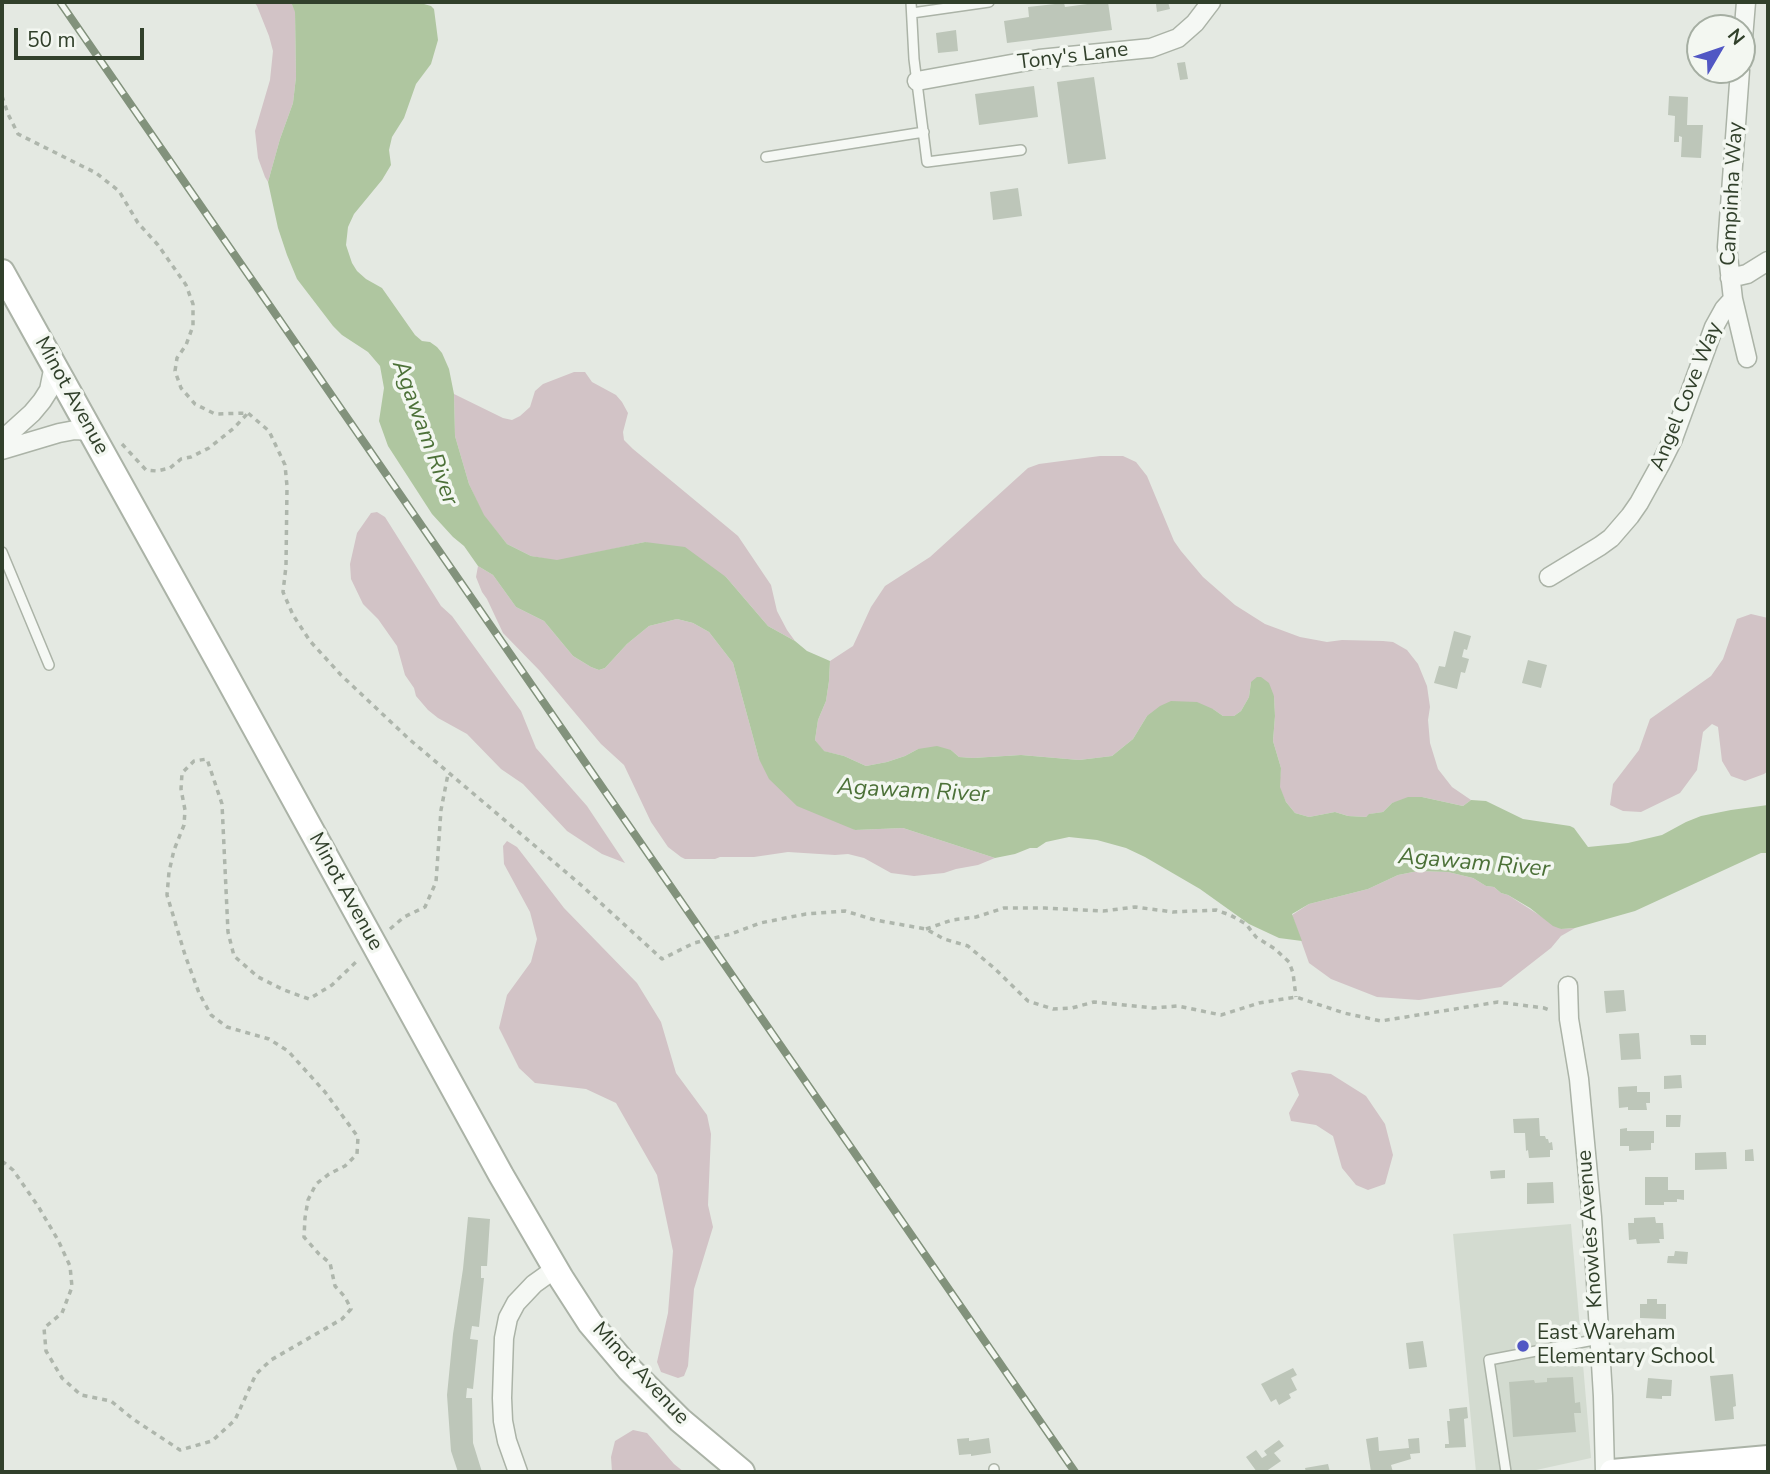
<!DOCTYPE html>
<html>
<head>
<meta charset="utf-8">
<style>
	body { margin:0 }
	#map { position:relative; width:1770px; height:1474px; overflow:hidden; background:#e4e9e2; font-family:"Nunito Sans",sans-serif }
	canvas { display:block }
	.frame { position:absolute; inset:0; border:4px solid #31402b; pointer-events:none }
	.north { position:absolute; left:1686px; top:14px; width:70px; height:70px; box-sizing:border-box; background:#f3f7f1; border:2px solid #a5aea2; border-radius:50%; rotate:51deg; font-size:19px; font-weight:700; line-height:28px; text-align:center; color:#31402b }
	.north::after { content:''; display:block; margin:auto; width:24px; height:32px; background:#5157c4; clip-path:polygon(50% 0,100% 100%,50% 72%,0 100%) }
	.scale { position:absolute; left:14px; top:28px; width:130px; height:32px; box-sizing:border-box; border:4px solid #31402b; border-top:0; padding-left:9px; font-size:21px; line-height:24px; white-space:nowrap; color:#31402b; -webkit-text-stroke:5px #f3f7f1; paint-order:stroke }
</style>
</head>
<body>
<div id="map">
<canvas width="1770" height="1474"></canvas>
<div class="frame"></div>
<div class="north">N</div>
<div class="scale">50 m</div>
</div>
<script>
const ctx = document.querySelector('canvas').getContext('2d');
ctx.lineJoin = 'round';
function paint(path, color) { ctx.fillStyle = color; ctx.fill(path, 'evenodd'); }
const shape = rows => new Path2D(rows.map(r => 'M' + r).join(''));
function trace(path, color, width, dash) { ctx.strokeStyle = color; ctx.lineWidth = width; ctx.lineCap = dash ? 'butt' : 'round'; ctx.setLineDash(dash || []); ctx.stroke(path); }
function write(font, color, halo, rows, align = 'center') {
  ctx.font = font + ' "Nunito Sans",sans-serif'; ctx.lineWidth = 7; ctx.setLineDash([]); ctx.textBaseline = 'middle'; ctx.strokeStyle = halo; ctx.fillStyle = color; for (const [text, x, y, turn = 0] of rows) {
    ctx.save(); ctx.translate(x, y); ctx.rotate((+turn || 0) * Math.PI / 180); ctx.textAlign = isNaN(turn) ? turn : align; if (halo) ctx.strokeText(text, 0, 0); ctx.fillText(text, 0, 0); ctx.restore();
  }
}
paint(shape([
	[1571,1224,1591,1458,1527,1472,1476,1472,1453,1234]
]), '#d3dbd0');
paint(shape([
	[254,2,291,2,295,11,296,77,293,103,280,139,268,182,265,177,258,158,255,131,270,80,273,51,269,36,257,6],
	[574,372,585,372,592,382,616,395,622,402,628,413,623,432,624,440,633,449,738,536,771,585,777,611,787,630,795,641,768,626,726,577,645,542,557,561,531,556,507,544,483,515,469,484,455,436,454,394,503,418,512,420,520,416,530,407,535,391,543,384],
	[1100,456,1123,456,1136,462,1147,476,1174,541,1181,551,1203,577,1235,605,1265,624,1300,637,1327,642,1342,640,1383,641,1393,642,1407,650,1418,664,1427,686,1430,707,1428,720,1430,743,1438,769,1452,787,1471,800,1463,806,1422,797,1392,803,1383,812,1370,814,1366,817,1348,816,1335,812,1309,817,1295,813,1286,802,1279,787,1281,768,1273,741,1275,716,1274,696,1251,682,1249,697,1241,711,1234,716,1223,716,1213,709,1147,716,1133,739,1112,756,1079,760,1021,755,973,758,959,757,951,750,918,749,905,756,887,762,866,766,844,756,823,751,815,740,818,720,826,701,829,681,830,661,853,646,871,607,885,586,930,557,1028,468,1039,464],
	[377,512,385,517,441,606,452,616,521,711,536,748,587,806,625,863,602,854,567,831,523,784,501,769,467,734,438,718,428,710,416,696,414,688,405,675,397,646,378,619,363,604,351,579,350,564,357,533,371,513],
	[478,566,493,575,516,607,544,621,573,656,591,667,599,670,605,668,627,644,649,626,677,619,693,623,709,632,733,663,759,759,855,830,903,828,995,858,978,865,956,869,944,873,914,876,891,873,864,858,848,854,835,855,788,852,754,857,720,857,715,859,685,859,681,857,668,847,651,822,624,765,601,744,539,670,503,633,487,599,482,592,476,577],
	[1751,614,1768,618,1768,771,1764,774,1745,781,1731,776,1722,761,1718,727,1712,724,1703,732,1697,770,1680,793,1641,812,1623,811,1610,805,1613,784,1639,750,1650,719,1711,676,1723,659,1737,619],
	[507,841,517,847,564,908,637,983,661,1022,676,1073,707,1115,711,1134,708,1205,713,1227,694,1289,688,1366,684,1376,678,1378,661,1372,657,1362,668,1313,673,1251,657,1175,616,1103,586,1089,535,1083,519,1068,499,1028,507,995,531,962,537,939,530,912,504,864,503,846],
	[1418,871,1448,872,1473,878,1486,886,1494,887,1501,893,1508,895,1561,929,1575,928,1561,936,1551,948,1501,987,1419,1000,1377,997,1331,979,1309,963,1292,915,1309,904,1368,889,1398,875],
	[1299,1070,1331,1074,1366,1096,1385,1124,1393,1155,1385,1184,1368,1190,1356,1185,1342,1168,1333,1136,1316,1125,1291,1121,1289,1113,1299,1095,1291,1073],
	[633,1430,647,1433,674,1464,684,1472,612,1472,611,1457,615,1441]
]), '#d2c3c6');
paint(shape([
	[291,2,417,2,431,6,434,9,438,40,431,64,416,84,404,118,392,137,389,150,391,165,382,180,354,214,348,227,346,245,352,263,357,271,366,279,382,288,415,335,422,341,430,342,437,347,442,353,449,369,454,394,455,436,469,484,484,515,507,544,531,556,557,560,645,542,685,547,726,577,768,626,795,641,807,651,830,661,829,681,826,701,818,720,815,740,824,751,844,756,866,766,887,762,905,756,918,749,937,746,951,750,959,757,973,758,1021,755,1079,760,1112,756,1133,739,1147,716,1160,706,1171,701,1197,702,1213,709,1223,716,1234,716,1241,711,1249,697,1251,682,1257,677,1261,677,1269,683,1274,696,1275,716,1273,741,1281,768,1280,787,1286,802,1295,813,1309,817,1335,812,1348,816,1366,817,1369,814,1383,812,1392,803,1408,797,1422,797,1463,806,1471,800,1486,801,1523,819,1570,826,1574,828,1588,847,1628,843,1662,835,1686,822,1701,816,1731,810,1768,805,1768,853,1761,853,1635,911,1575,928,1561,929,1553,926,1530,908,1508,895,1501,893,1494,887,1486,886,1473,878,1448,872,1418,871,1398,875,1368,889,1309,904,1292,914,1302,941,1279,938,1249,924,1200,889,1145,857,1126,848,1097,840,1069,837,1046,842,1037,848,1030,848,1015,854,995,858,903,828,855,830,797,806,769,779,759,759,733,663,709,632,693,623,677,619,649,626,627,644,605,668,599,670,591,667,573,656,544,621,516,607,493,575,478,566,464,546,453,537,432,514,388,446,379,421,384,388,380,366,368,352,342,335,333,326,297,279,287,255,278,228,268,182,280,139,293,103,296,77,295,12]
]), '#afc6a0');
paint(shape([
	[1102,2,1108,2,1112,30,1007,43,1004,21,1029,17,1028,7,1064,3,1065,7],
	[1168,2,1170,9,1157,12,1156,4],
	[956,30,958,51,938,53,936,33],
	[1185,62,1188,79,1180,80,1177,63],
	[1094,77,1106,159,1068,164,1057,82],
	[1034,86,1038,117,979,125,975,94],
	[1669,96,1688,97,1687,125,1703,125,1701,158,1681,157,1682,137,1679,136,1679,142,1674,142,1675,116,1668,115],
	[1018,188,1022,216,993,220,990,192],
	[1454,631,1471,636,1467,650,1464,649,1462,657,1469,659,1465,673,1461,672,1457,689,1434,683,1439,666,1445,667],
	[1528,660,1547,665,1541,688,1522,683],
	[1624,990,1626,1011,1606,1013,1604,991],
	[1639,1033,1641,1059,1621,1060,1619,1034],
	[1690,1035,1706,1035,1706,1045,1691,1045],
	[1681,1075,1682,1088,1664,1089,1664,1076],
	[1637,1086,1637,1092,1650,1092,1650,1103,1646,1103,1647,1110,1628,1110,1628,1107,1619,1108,1618,1087],
	[1666,1115,1681,1115,1680,1127,1666,1127],
	[1539,1118,1540,1136,1545,1136,1546,1139,1548,1139,1549,1143,1552,1142,1553,1150,1550,1150,1550,1157,1529,1158,1528,1150,1526,1151,1525,1133,1514,1133,1513,1119],
	[1627,1128,1627,1131,1654,1131,1654,1143,1651,1143,1651,1150,1629,1151,1629,1146,1620,1146,1620,1129],
	[1753,1149,1754,1161,1745,1161,1745,1150],
	[1726,1152,1727,1169,1695,1170,1695,1153],
	[1505,1170,1505,1178,1491,1179,1490,1171],
	[1645,1177,1668,1177,1668,1190,1684,1190,1684,1200,1677,1199,1677,1202,1664,1202,1664,1205,1645,1205],
	[1553,1182,1554,1203,1527,1204,1527,1183],
	[468,1217,490,1219,487,1266,481,1266,481,1278,484,1278,479,1327,472,1326,470,1339,478,1340,473,1389,467,1388,466,1398,472,1398,473,1443,482,1472,458,1472,451,1451,447,1395,453,1334,463,1269],
	[1655,1217,1656,1223,1663,1223,1664,1239,1659,1239,1660,1243,1637,1244,1636,1239,1629,1240,1628,1223,1634,1223,1634,1218],
	[1675,1251,1688,1252,1687,1264,1667,1263,1668,1256,1674,1256],
	[1647,1299,1657,1299,1657,1304,1666,1304,1666,1319,1640,1318,1640,1304,1647,1304],
	[1423,1341,1427,1367,1409,1369,1406,1343],
	[1293,1368,1297,1375,1291,1378,1297,1390,1289,1394,1291,1398,1279,1405,1276,1399,1271,1402,1261,1384],
	[1733,1374,1736,1406,1733,1407,1734,1419,1715,1421,1710,1376],
	[1573,1377,1575,1403,1580,1402,1581,1413,1574,1413,1576,1432,1513,1437,1509,1382,1534,1380,1535,1383,1547,1382,1547,1378],
	[1648,1378,1672,1380,1671,1396,1662,1396,1662,1399,1646,1398],
	[1467,1407,1468,1418,1464,1419,1466,1447,1445,1448,1445,1444,1449,1444,1447,1421,1450,1421,1449,1409],
	[1378,1437,1379,1451,1409,1448,1408,1439,1419,1438,1420,1453,1410,1454,1411,1459,1391,1465,1393,1472,1371,1472,1366,1439],
	[969,1438,969,1441,989,1438,991,1453,971,1456,971,1454,959,1455,957,1439],
	[1279,1440,1284,1446,1274,1453,1281,1461,1265,1472,1257,1472,1246,1457,1256,1450,1262,1458,1267,1455,1264,1451],
	[1328,1464,1330,1472,1306,1472,1305,1468]
]), '#bdc6b9');
const service = shape([
	[911,2,914,59,927,162,1021,150],
	[912,13,989,2],
	[766,157,924,132],
	[2,552,49,665],
	[994,1469,994,1472],
	[1506,1472,1489,1360,1599,1339]
]);
const minor = shape([
	[1742,51,1746,2],
	[1740,70,1727,247,1733,299,1747,358],
	[917,81,1039,59,1151,48,1178,38,1195,23,1211,2],
	[1730,278,1747,274,1768,261],
	[2,440,32,413,42,401,49,390,54,365],
	[2,450,59,433,75,430,90,431],
	[1549,577,1600,546,1611,538,1630,516,1639,503,1660,465,1673,439,1714,327,1724,309,1733,299],
	[1568,986,1569,1019,1579,1079,1592,1217,1603,1396,1605,1472],
	[518,1472,507,1441,503,1421,502,1398,504,1338,508,1318,516,1303,534,1284,555,1269]
]);
const secondary = shape([
	[2,272,221,666,501,1175,561,1278,590,1323,629,1369,680,1420,742,1472],
	[1612,1472,1768,1458]
]);
trace(service, '#abb3a7', 12);
trace(minor, '#abb3a7', 21);
trace(secondary, '#abb3a7', 28);
trace(shape([
	[2,96,8,114,18,134,96,173,119,191,138,223,158,245,186,285,193,304,193,326,186,345,177,358,175,371,181,388,195,404,215,414,248,413,269,431,285,465,287,486,286,566,283,592,293,615,310,641,341,675,409,739,581,885,662,959,694,943,731,934,760,923,806,914,845,911,875,920,926,929,944,939,968,946,994,968,1028,1001,1053,1009,1072,1008,1094,1002,1153,1008,1178,1006,1221,1015,1259,1003,1296,997,1344,1013,1381,1021,1498,1002,1544,1008,1552,1011],
	[122,444,146,470,157,471,170,468,181,459,191,457,209,448,234,428,248,413],
	[390,929,404,917,425,907,436,882,441,810,448,774],
	[926,929,952,920,976,917,1004,908,1045,908,1103,911,1135,907,1173,912,1216,910,1230,915,1246,924,1256,937,1275,949,1289,962,1293,973,1296,997],
	[2,1161,13,1170,38,1206,58,1240,70,1266,72,1287,62,1313,44,1328,46,1351,62,1378,81,1395,111,1401,133,1419,180,1450,212,1441,235,1420,256,1374,271,1360,342,1319,351,1309,345,1297,335,1286,330,1263,319,1254,304,1237,305,1218,308,1200,316,1184,329,1174,345,1166,357,1154,358,1137,325,1092,288,1051,269,1039,227,1027,211,1015,199,993,185,955,167,895,169,872,174,850,184,825,185,810,181,789,182,773,194,761,207,759,222,804,228,932,234,956,258,977,284,990,309,999,332,985,359,959]
]), '#aeb6ac', 3.5, [5, 5]);
trace(service, '#f5f8f4', 9);
trace(minor, '#f5f8f4', 18);
trace(secondary, '#fff', 24);
const rail = shape([
	[60,2,1075,1472]
]);
trace(rail, '#82927c', 8);
trace(rail, '#f3f7f1', 5, [16]);
for (const [x, y, r, color] of [
	[1523,1346,7,"#5157c4"]
]) { const dot = new Path2D(); dot.arc(x, y, r, 0, 2 * Math.PI); ctx.fillStyle = color; ctx.fill(dot); trace(dot, '#f3f7f1', 2.5); }
write('21px', '#31402b', '#f3f7f1', [
	["Tony's Lane",1073,57,-7],
	["Campinha Way",1733,194,-87],
	["Minot Avenue",71,396,61],
	["Angel Cove Way",1687,397,-68],
	["Minot Avenue",345,892,61],
	["Knowles Avenue",1591,1229,-94],
	["Minot Avenue",640,1374,47]
]);
write('21px', '#31402b', '#f3f7f1', [
	["East Wareham",1537,1334],
	["Elementary School",1537,1358]
], 'left');
write('italic 23px', '#4c7138', '#f3f7f1', [
	["Agawam River",424,433,70],
	["Agawam River",913,792,3],
	["Agawam River",1474,864,5]
]);
</script>
</body>
</html>
